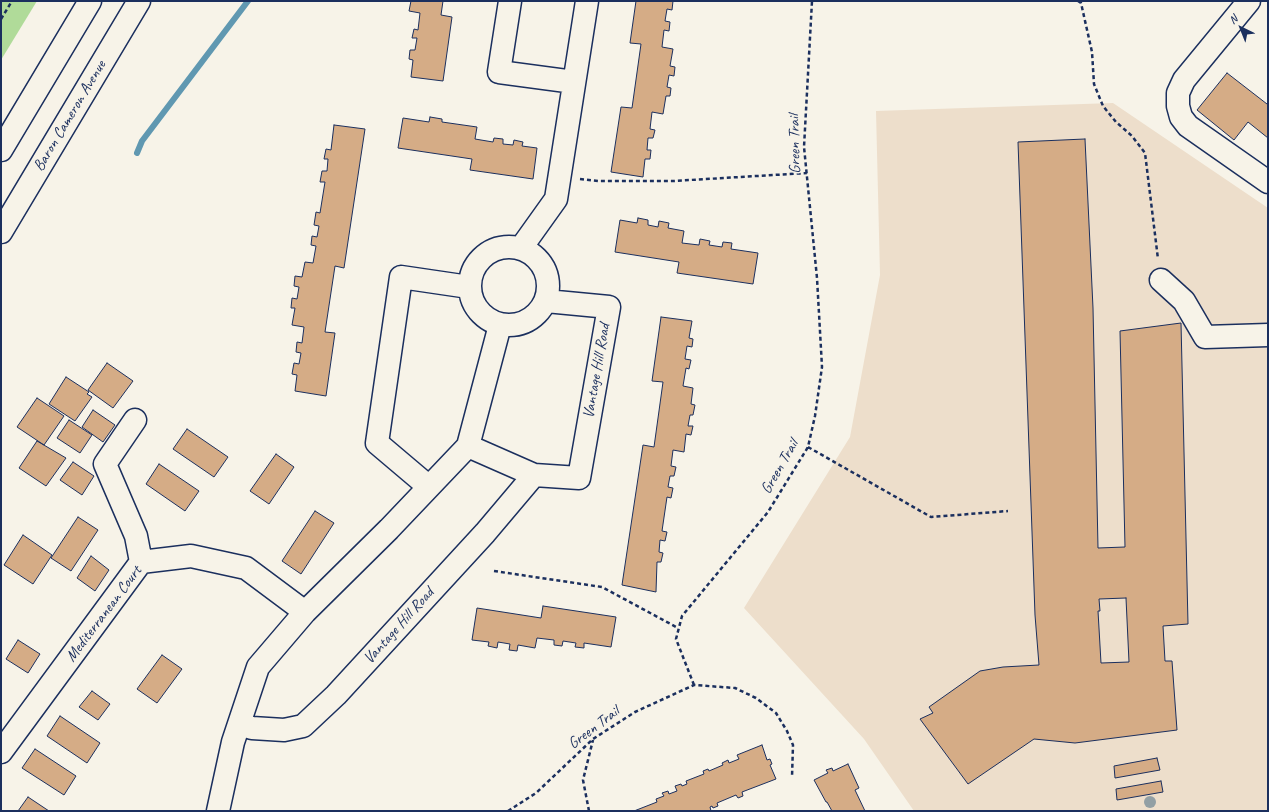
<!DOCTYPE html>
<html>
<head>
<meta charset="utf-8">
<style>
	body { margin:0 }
	#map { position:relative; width:1269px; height:812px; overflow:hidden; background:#f7f3e8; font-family:Caveat,sans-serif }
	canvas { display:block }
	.frame { position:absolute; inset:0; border:2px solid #1b2f5e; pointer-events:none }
	.north { position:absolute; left:1221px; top:8px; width:40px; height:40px; -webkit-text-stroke:3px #f7f3e8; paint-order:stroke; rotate:317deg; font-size:11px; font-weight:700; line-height:16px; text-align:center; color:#1b2f5e }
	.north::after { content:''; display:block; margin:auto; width:14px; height:18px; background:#1b2f5e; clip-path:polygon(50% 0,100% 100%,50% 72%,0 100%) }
</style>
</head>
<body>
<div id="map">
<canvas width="1269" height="812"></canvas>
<div class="frame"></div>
<div class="north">N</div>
</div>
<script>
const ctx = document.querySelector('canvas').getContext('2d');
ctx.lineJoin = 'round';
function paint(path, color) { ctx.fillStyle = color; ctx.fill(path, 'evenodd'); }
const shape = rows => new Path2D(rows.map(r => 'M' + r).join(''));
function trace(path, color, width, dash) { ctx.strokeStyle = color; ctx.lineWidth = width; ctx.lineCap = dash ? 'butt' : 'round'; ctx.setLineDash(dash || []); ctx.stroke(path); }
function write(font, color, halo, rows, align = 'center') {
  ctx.font = font + ' Caveat,sans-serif'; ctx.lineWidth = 3; ctx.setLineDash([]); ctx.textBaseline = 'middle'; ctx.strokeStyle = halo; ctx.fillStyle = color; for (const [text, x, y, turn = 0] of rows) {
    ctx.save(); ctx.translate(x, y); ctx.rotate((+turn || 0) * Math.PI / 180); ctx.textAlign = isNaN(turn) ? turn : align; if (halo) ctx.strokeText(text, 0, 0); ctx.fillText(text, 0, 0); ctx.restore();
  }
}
paint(shape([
	[1113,103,1268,208,1268,811,914,811,864,739,744,608,850,437,880,275,876,111]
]), '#eddecb');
paint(shape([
	[1,1,37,1,1,60]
]), '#b0db99');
trace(shape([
	[137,153,142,141,248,1]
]), '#6098b1', 6);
const building = shape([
	[411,1,443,1,441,15,452,17,443,81,411,77,413,60,409,59,410,50,415,50,417,38,412,38,414,29,418,30,420,13,409,11,411,1],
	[636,1,673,1,672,10,667,9,665,21,670,22,669,31,664,30,662,47,673,49,670,66,675,67,674,76,669,75,667,87,671,88,670,96,666,96,663,114,652,112,650,129,655,130,653,138,648,138,647,150,651,150,650,159,645,159,643,177,611,172,621,107,632,108,641,44,630,43,636,1],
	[1227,73,1267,104,1268,103,1268,138,1248,122,1234,140,1197,110,1227,73],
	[430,117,442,119,442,122,477,127,475,139,493,142,494,138,503,139,503,144,513,145,514,140,523,142,522,146,537,148,533,179,470,170,472,159,398,148,403,118,429,122,430,117],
	[334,125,365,129,344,268,335,266,325,332,335,333,326,396,295,391,297,375,292,374,294,363,299,364,301,353,296,352,297,342,302,343,304,327,292,325,295,308,291,308,292,298,297,299,299,287,294,286,295,276,302,277,305,262,313,263,316,246,311,245,312,236,317,237,319,226,314,225,316,212,320,213,325,182,320,182,322,171,327,171,328,159,324,159,326,149,331,150,334,125],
	[1085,139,1093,308,1098,548,1125,547,1120,331,1181,323,1188,624,1163,626,1165,661,1172,661,1177,730,1075,743,1034,739,968,784,920,719,933,713,929,707,980,671,1003,667,1039,665,1035,615,1018,142,1085,139],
	[1126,598,1129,662,1101,663,1098,611,1100,611,1099,599,1126,598],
	[638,218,648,220,648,225,658,227,659,221,669,223,668,228,684,231,682,243,699,245,700,239,710,241,709,245,722,247,723,242,732,243,731,249,758,253,753,284,677,273,679,262,615,252,620,220,637,223,638,218],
	[661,317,692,321,689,338,693,339,692,347,687,346,685,359,691,360,689,369,686,368,683,386,693,388,691,404,695,405,693,415,690,415,688,426,693,426,691,435,686,434,684,452,673,450,671,466,676,467,674,476,670,476,668,487,673,488,671,498,667,497,662,531,667,532,665,541,660,540,659,552,663,553,661,562,657,562,656,592,622,585,643,445,654,447,663,382,652,381,661,317],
	[107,363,133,381,113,408,88,390,107,363],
	[66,377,89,392,87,394,92,397,75,421,49,404,66,377],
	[37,398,64,416,44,445,17,427,37,398],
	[93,410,115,425,103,442,82,427,93,410],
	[69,420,92,435,80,453,57,438,69,420],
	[187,429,228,457,214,477,173,449,187,429],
	[37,441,66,458,46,486,19,468,37,441],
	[276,454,294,467,269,504,250,491,276,454],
	[73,462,94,476,82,495,60,480,73,462],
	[159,464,199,491,185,511,146,484,159,464],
	[315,511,334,523,301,574,282,561,315,511],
	[78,517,98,530,71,571,51,558,78,517],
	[23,535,52,555,33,584,4,565,23,535],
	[91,556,109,570,95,591,77,578,91,556],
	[543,606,616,617,611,647,584,643,584,648,575,647,576,643,563,641,562,646,554,645,554,640,537,638,535,648,518,645,517,651,509,650,510,644,498,642,497,648,488,646,489,642,472,640,477,608,541,618,543,606],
	[18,640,40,654,28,673,6,659,18,640],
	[162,655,182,669,157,703,137,689,162,655],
	[92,691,110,704,98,720,79,707,92,691],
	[60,716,100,743,87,763,47,736,60,716],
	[762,745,767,760,770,759,772,764,770,765,776,779,742,792,743,796,738,798,736,795,717,803,718,806,713,808,712,806,710,807,711,811,634,811,657,802,656,799,664,796,662,793,668,791,669,794,677,791,675,786,681,784,682,786,687,784,686,781,704,774,703,771,708,769,709,771,723,765,722,763,728,760,729,763,739,759,737,755,762,745],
	[35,749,76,776,64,795,22,768,35,749],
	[1157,758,1160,770,1115,778,1114,766,1157,758],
	[848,764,859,788,855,790,865,811,832,811,827,802,826,802,814,780,828,773,826,770,832,768,833,771,848,764],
	[1161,781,1163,792,1117,800,1116,789,1161,781],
	[28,797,49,811,18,811,28,797]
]);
paint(building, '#d5ac86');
trace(building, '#1b2f5e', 1);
const minor = shape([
	[510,1,499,72,574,82],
	[1249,1,1184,80,1178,93,1178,106,1181,117,1188,126,1268,182],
	'470 286a39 39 0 1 1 78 0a39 39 0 1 1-78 0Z',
	[521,248,556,199,587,1],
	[1161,280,1184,301,1205,337,1268,335],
	[135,420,105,464,136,536,141,562],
	[468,446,534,475,579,478,609,307,546,301],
	[429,487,377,443,401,277,469,287],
	[239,724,252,728,284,730,303,726,336,695,485,533,534,475],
	[1,752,141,562,191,556,246,568,305,612],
	[218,811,233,742,258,667,305,612,389,529,468,446,500,325]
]);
const major = shape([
	[1,150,90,1],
	[1,232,139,1]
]);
trace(minor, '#1b2f5e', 25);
trace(major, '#1b2f5e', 25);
trace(shape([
	[1078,1,1081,3,1092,52,1094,84,1103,106,1116,122,1132,136,1145,153,1158,259],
	[1,19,12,1],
	[580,179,598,181,673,181,807,173],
	[808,447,931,517,1008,511],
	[494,571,602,587,678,628],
	[694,685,676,639,682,616,768,512,808,447,815,416,822,367,817,278,804,147,812,1],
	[508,811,536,793,593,739,635,712,694,685,735,688,756,698,776,713,787,731,793,745,792,777],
	[589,811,583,780,593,740]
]), '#1b2f5e', 2.5, [4, 3]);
trace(minor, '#f7f3e8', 22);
trace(major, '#f7f3e8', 22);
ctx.fillStyle = '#929fa4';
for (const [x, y] of [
	[1150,802]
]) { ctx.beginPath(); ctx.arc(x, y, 6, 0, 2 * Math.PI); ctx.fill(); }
write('16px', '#1b2f5e', '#f7f3e8', [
	["Baron Cameron Avenue",70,116,-59],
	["Green Trail",795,144,-91],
	["Vantage Hill Road",597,371,-80],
	["Green Trail",780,467,-60],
	["Mediterranean Court",104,614,-53],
	["Vantage Hill Road",399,626,-48],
	["Green Trail",594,728,-37]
]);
</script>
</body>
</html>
